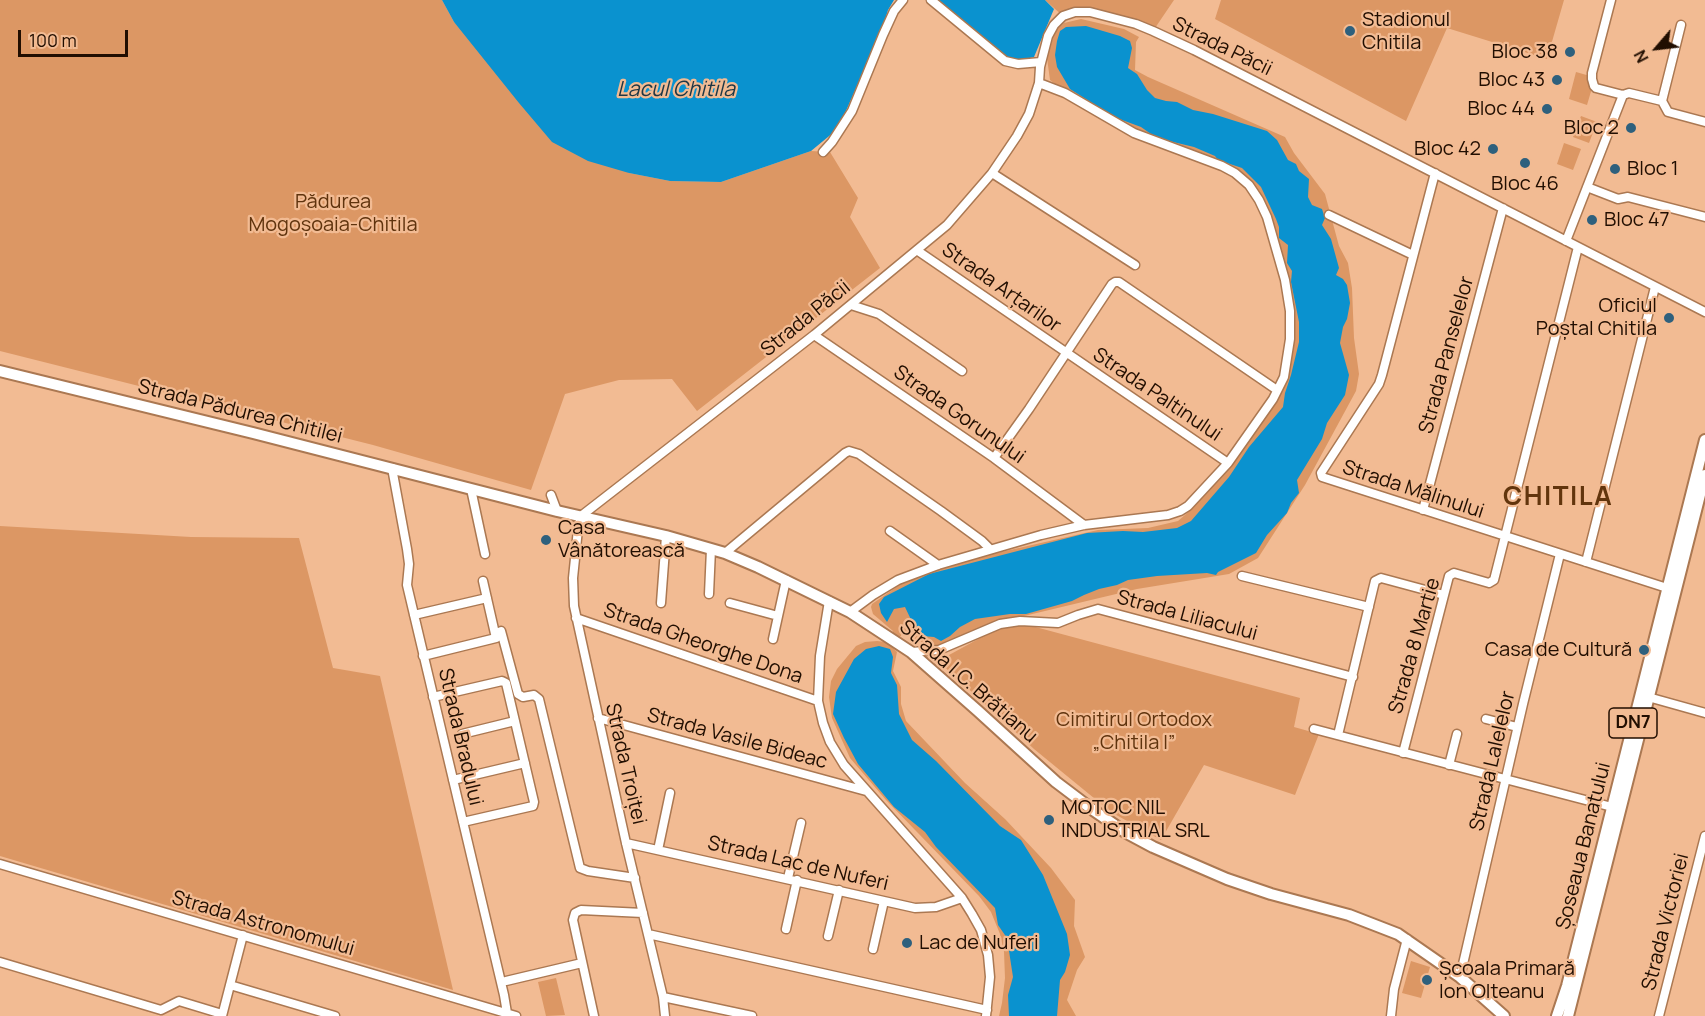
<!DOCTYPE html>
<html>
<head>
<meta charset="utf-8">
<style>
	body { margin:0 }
	#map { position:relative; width:1705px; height:1016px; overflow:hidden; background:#f2bb93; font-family:Manrope,sans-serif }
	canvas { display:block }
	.north { position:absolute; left:1627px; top:18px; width:60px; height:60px; -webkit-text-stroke:4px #f2bb93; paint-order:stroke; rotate:242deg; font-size:16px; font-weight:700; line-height:24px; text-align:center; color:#210e01 }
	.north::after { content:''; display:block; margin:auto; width:21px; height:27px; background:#210e01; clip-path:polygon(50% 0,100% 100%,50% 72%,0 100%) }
	.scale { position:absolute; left:18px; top:30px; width:110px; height:27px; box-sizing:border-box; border:3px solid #210e01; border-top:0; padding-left:8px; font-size:18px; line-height:21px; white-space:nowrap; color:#210e01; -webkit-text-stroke:4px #f2bb93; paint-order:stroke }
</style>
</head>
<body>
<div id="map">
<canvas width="1705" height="1016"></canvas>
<div class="north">N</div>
<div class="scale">100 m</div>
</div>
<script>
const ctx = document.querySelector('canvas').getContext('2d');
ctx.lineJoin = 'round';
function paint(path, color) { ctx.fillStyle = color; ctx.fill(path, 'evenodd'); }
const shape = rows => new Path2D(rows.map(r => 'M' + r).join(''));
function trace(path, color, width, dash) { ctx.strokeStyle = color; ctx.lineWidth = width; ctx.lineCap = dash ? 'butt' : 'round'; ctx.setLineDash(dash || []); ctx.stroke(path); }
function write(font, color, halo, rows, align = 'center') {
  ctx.font = font + ' Manrope,sans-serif'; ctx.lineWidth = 4.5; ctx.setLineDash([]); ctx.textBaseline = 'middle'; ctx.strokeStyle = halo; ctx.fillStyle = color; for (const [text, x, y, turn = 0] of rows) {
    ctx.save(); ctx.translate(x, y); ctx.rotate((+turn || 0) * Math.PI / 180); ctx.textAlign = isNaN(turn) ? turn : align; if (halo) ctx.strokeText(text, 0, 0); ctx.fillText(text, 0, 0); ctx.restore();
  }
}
paint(shape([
	[0,0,442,0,454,22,629,173,670,181,721,182,811,151,830,152,858,198,850,217,880,268,697,411,672,379,619,380,565,394,531,490,373,445,0,351],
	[1045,0,1174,0,1153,31,1090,12,1063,16],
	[1221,0,1564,0,1547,59,1447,28,1406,121,1215,19],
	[1081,19,1124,29,1139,37,1136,42,1135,70,1148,77,1285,137,1294,153,1325,194,1339,246,1348,263,1352,288,1354,338,1359,374,1356,391,1305,485,1258,558,1229,574,1137,589,1024,616,934,649,903,633,892,647,897,652,893,671,901,687,901,704,906,721,965,783,1005,819,1051,868,1075,900,1074,926,1085,957,1077,970,1067,1000,1076,1016,999,1016,1002,1003,1005,978,1004,952,1000,934,991,912,979,896,886,800,850,758,832,718,829,697,831,681,837,669,856,646,865,642,877,641,886,642,893,631,873,614,871,607,872,604,901,584,940,569,988,555,1098,530,1148,528,1178,521,1193,508,1225,473,1274,405,1292,346,1283,274,1269,222,1242,178,1125,128,1068,94,1050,80,1047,58,1055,31,1064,23],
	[1576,72,1590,76,1592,88,1587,105,1569,99],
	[1581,116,1597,122,1589,143,1573,137],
	[1564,143,1581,149,1573,170,1557,164],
	[0,526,191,537,299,538,333,668,380,676,453,990,0,856],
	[1028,625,1300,698,1294,727,1319,734,1295,795,1204,765,1161,840,1111,812,1034,749,938,661,993,631,1012,626],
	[1411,961,1430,967,1421,998,1402,993],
	[556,978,565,1015,546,1016,538,982]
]), '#dc9764');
paint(shape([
	[442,0,894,0,888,10,882,30,845,113,834,132,811,151,721,182,670,181,629,173,588,161,552,142,519,103,454,22],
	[937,0,1045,0,1054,9,1034,57,1014,62,987,43],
	[1086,26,1120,36,1130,41,1132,48,1128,68,1137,74,1147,90,1155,98,1166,101,1177,102,1193,110,1213,114,1267,131,1277,140,1288,160,1296,164,1299,171,1309,179,1308,197,1312,205,1322,209,1325,218,1322,225,1331,239,1339,268,1336,275,1343,279,1347,285,1350,303,1347,319,1343,327,1340,343,1349,375,1345,395,1327,423,1322,439,1297,480,1299,493,1291,503,1287,513,1267,535,1256,553,1218,572,1216,575,1207,573,1157,576,1128,580,1117,585,1099,589,1084,595,1072,601,1026,614,1010,614,975,619,960,627,950,636,941,641,934,637,922,636,907,630,914,626,905,607,894,609,887,622,881,613,879,604,884,597,929,574,1087,533,1123,531,1143,532,1177,528,1191,521,1229,477,1249,447,1283,407,1285,393,1291,375,1299,342,1299,322,1291,282,1292,271,1287,263,1288,245,1279,238,1279,227,1276,219,1261,187,1242,168,1218,160,1215,156,1194,147,1165,140,1151,134,1141,127,1114,117,1070,89,1057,67,1055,55,1057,41,1060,31,1066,27],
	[879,646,890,649,893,657,891,673,897,685,899,714,912,740,936,761,1000,826,1021,840,1043,875,1067,934,1070,955,1065,972,1060,980,1057,1016,1009,1016,1008,995,1013,977,1007,938,998,925,995,908,936,847,925,832,894,807,858,764,844,738,833,714,836,692,854,659,866,649]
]), '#0a92cf');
const minor = shape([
	[931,0,1005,61,1018,64,1041,62],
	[1611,0,1592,73,1592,79,1594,86,1596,88,1623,95,1629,93,1662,101,1668,112,1705,122],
	[1662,101,1681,25],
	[823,152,832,142,852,111,883,35,894,11,903,0],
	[992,173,1135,265],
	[1435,173,1382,375,1379,384,1321,473,1322,477,1667,588],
	[1587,187,1618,199,1628,197,1705,217],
	[1329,215,1413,255],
	[1566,241,1623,95],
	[918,251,1228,463],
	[851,305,879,314,962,371],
	[814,335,994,458,1084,525],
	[994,458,1029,409,1112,284,1115,282,1119,282,1277,390],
	[392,468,407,549,409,564,407,585,504,995,507,1013],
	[471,489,485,554],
	[551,495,557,511],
	[1423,510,1503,208],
	[890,531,938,565],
	[725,553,845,453,849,451,859,454,941,511,982,541,990,549],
	[1586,562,1655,287],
	[1242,576,1369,607],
	[709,594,711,549],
	[829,601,820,656,818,701,823,723,830,742,844,765,962,898,972,914,981,930,988,955,990,977,986,1016],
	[661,603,666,536],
	[730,603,778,616],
	[850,612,873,595,898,580,938,565,1041,535,1084,525,1168,515,1180,511,1188,506,1228,463,1273,399,1284,377,1290,339,1290,311,1285,280,1267,217,1259,200,1249,185,1235,173,1222,166,1134,133,1065,93,1039,83],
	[414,615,487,598],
	[576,618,818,701],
	[501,631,518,694,523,697,534,695,539,699,580,868,588,871,635,878],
	[773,639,786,580],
	[911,652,939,650,1000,624,1020,621,1058,623,1078,615,1098,609,1353,677],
	[423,656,496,638,483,581],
	[433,697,502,681,506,683,534,802,533,806,463,822],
	[1648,697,1705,713],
	[598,718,866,791],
	[1486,719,1517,727],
	[1314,729,1612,807],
	[462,734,515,721],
	[1338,735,1375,581,1381,578,1444,595],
	[1403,753,1449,576,1454,573,1489,583,1494,580,1578,247],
	[1449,765,1457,734],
	[453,780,525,763],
	[626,843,915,908,936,907,962,898],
	[658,850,670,793],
	[0,864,516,1016],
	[788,878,801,823],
	[786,929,797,880],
	[648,934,987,1010],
	[828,936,839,890],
	[873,949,884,901],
	[0,962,161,1010,179,1001,222,1014],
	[1460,977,1523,704,1560,554],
	[506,981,582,963],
	[230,985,335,1016],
	[663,997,752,1016],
	[222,1016,243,935],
	[594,1016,573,920,575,913,581,910,643,913],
	[665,1016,663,997,626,843,574,606,573,578,578,529,581,516,814,335,947,225,992,173,1017,136,1029,114,1039,83,1040,67,1048,36,1054,25,1063,16,1075,12,1090,12,1136,24,1153,31,1194,50,1705,312],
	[1391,1016,1394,989,1407,939],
	[1659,1016,1705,836]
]);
const major = shape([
	[0,371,253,433,557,511,666,536,725,553,758,567,850,612,911,652,978,711,1056,782,1093,810,1125,832,1153,847,1227,879,1271,894,1349,915,1398,934,1460,977,1504,1016],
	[1557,1016,1567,986,1705,440],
	[1568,1016,1705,475]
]);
trace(minor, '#ab7852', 11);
trace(major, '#ab7852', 14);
trace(minor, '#fff', 8);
trace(major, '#fff', 10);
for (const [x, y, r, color] of [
	[1350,31,6,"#2e607d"],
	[1570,52,6,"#2e607d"],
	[1557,80,6,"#2e607d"],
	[1547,109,6,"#2e607d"],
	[1631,128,6,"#2e607d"],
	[1493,149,6,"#2e607d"],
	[1525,163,6,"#2e607d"],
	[1615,169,6,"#2e607d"],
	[1592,220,6,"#2e607d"],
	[1669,318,6,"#2e607d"],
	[546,540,6,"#2e607d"],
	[1644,650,6,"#2e607d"],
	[1049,820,6,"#2e607d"],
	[907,943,6,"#2e607d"],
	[1427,980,6,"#2e607d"]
]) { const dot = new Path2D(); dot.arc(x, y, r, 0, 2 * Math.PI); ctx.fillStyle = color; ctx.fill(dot); trace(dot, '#f2bb93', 2); }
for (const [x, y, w] of [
	[1633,723,48]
]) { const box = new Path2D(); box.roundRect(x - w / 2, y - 15, w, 30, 4.5); ctx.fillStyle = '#f2bb93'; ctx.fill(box); trace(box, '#210e01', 1.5); }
write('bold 18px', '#210e01', null, [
	["DN7",1633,723]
]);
write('20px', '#210e01', '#f2bb93', [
	["Stadionul",1362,20],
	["Chitila",1362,43],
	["Bloc 38",1558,52,"right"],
	["Bloc 43",1545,80,"right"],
	["Bloc 44",1535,109,"right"],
	["Bloc 2",1619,128,"right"],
	["Bloc 42",1481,149,"right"],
	["Bloc 1",1627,169],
	["Bloc 46",1525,184,"center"],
	["Bloc 47",1604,220],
	["Oficiul",1657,306,"right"],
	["Poștal Chitila",1657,329,"right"],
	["Casa",558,528],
	["Vânătorească",558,551],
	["Casa de Cultură",1632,650,"right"],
	["MOTOC NIL",1061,808],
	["INDUSTRIAL SRL",1061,831],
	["Lac de Nuferi",919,943],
	["Școala Primară",1439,969],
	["Ion Olteanu",1439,992]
], 'left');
write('20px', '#210e01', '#f2bb93', [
	["Strada Păcii",1222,47,26],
	["Strada Arțarilor",1001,288,35],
	["Strada Păcii",806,319,-39],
	["Strada Panselelor",1447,355,-75],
	["Strada Paltinului",1157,395,34],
	["Strada Pădurea Chitilei",240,412,14],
	["Strada Gorunului",959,415,35],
	["Strada Mălinului",1413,490,18],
	["Strada Liliacului",1187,616,15],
	["Strada Gheorghe Dona",703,644,19],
	["Strada 8 Martie",1415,646,-74],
	["Strada I.C. Brătianu",968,682,41],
	["Strada Bradului",460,737,77],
	["Strada Vasile Bideac",737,739,15],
	["Strada Lalelelor",1493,761,-77],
	["Strada Troiței",625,764,77],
	["Șoseaua Banatului",1584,846,-76],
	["Strada Lac de Nuferi",798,864,13],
	["Strada Victoriei",1666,922,-76],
	["Strada Astronomului",263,924,16]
]);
write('20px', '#5f330d', '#f2bb93', [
	["Pădurea",333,202],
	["Mogoșoaia-Chitila",333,225],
	["Cimitirul Ortodox",1134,720],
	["„Chitila I”",1134,743]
]);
write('italic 21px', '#1f3745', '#f2bb93', [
	["Lacul Chitila",676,90]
]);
ctx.letterSpacing = '1.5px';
write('bold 26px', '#62350d', '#f2bb93', [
	["CHITILA",1558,498]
]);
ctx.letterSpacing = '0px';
</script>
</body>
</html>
